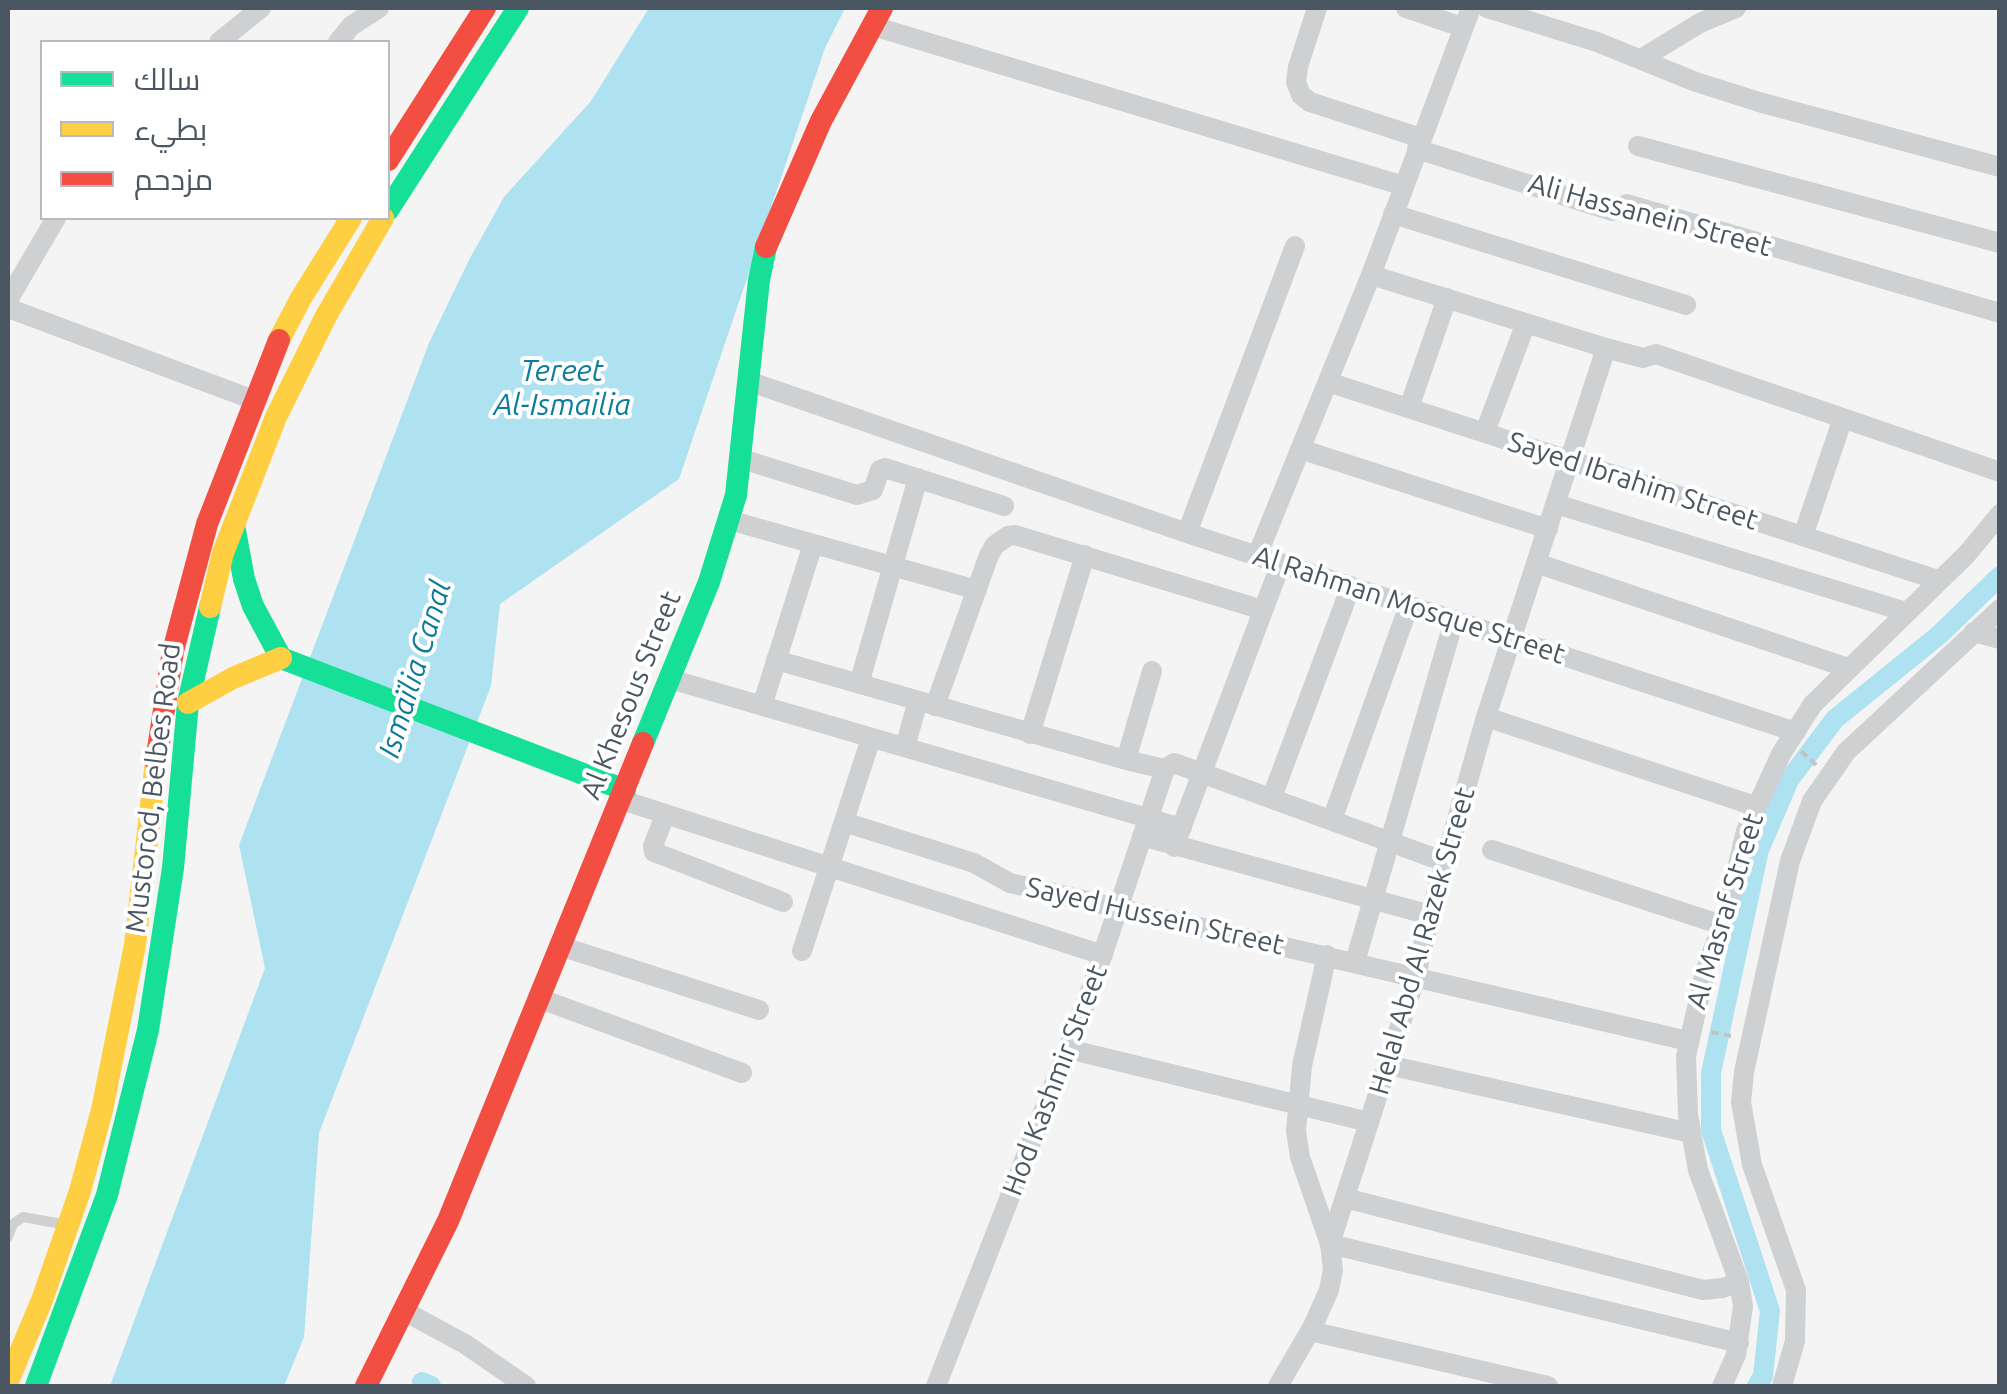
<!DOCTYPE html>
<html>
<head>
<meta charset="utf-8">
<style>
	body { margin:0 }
	#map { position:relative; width:2007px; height:1394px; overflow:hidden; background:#f4f4f4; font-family:Ubuntu,Cairo,sans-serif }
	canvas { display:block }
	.frame { position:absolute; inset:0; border:10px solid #4a5661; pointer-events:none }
	.legend { position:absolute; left:40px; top:40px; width:350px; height:180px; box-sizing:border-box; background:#fff; border:2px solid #b7bbc0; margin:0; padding:12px 18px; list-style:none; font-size:30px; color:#4a5661 }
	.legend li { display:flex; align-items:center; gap:20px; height:50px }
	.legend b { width:50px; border:2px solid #b7bbc0 }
</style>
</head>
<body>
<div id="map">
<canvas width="2007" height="1394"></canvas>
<div class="frame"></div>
<ul class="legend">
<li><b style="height:12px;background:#16e098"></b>سالك</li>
<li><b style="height:12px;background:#ffcf43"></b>بطيء</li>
<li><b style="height:12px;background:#f24e42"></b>مزدحم</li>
</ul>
</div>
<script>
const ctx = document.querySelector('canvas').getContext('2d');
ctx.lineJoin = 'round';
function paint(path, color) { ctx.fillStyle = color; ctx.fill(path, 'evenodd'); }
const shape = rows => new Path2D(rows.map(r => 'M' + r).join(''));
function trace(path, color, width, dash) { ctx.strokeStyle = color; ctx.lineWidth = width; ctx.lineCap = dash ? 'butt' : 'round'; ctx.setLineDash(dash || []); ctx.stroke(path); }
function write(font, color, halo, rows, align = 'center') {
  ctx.font = font + ' Ubuntu,sans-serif'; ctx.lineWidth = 8; ctx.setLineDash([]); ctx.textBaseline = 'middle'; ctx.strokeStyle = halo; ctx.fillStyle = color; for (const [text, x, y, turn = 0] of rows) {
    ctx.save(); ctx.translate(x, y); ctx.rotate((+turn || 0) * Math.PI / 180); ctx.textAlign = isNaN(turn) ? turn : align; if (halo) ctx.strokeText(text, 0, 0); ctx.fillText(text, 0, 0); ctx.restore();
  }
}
paint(shape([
	[649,8,845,8,825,48,679,479,500,604,491,686,319,1133,304,1337,284,1386,110,1386,265,968,239,845,429,343,470,258,504,197,591,101]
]), '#aee2f0');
trace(shape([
	[422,1382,431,1386],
	[1757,1386,1763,1376,1770,1311,1711,1130,1711,1073,1759,850,1789,780,1835,719,1939,635,2000,576]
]), '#aee2f0', 20);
trace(shape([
	[1801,751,1816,765],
	[1711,1032,1731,1036]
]), '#bcc7c4', 4, [8, 5]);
trace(shape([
	[8,1237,13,1224,23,1217,62,1224]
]), '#ced0d2', 10);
trace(shape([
	[1317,8,1298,67,1296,82,1301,95,1310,102,1421,138],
	[1406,8,1462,27],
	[1487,8,1597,42,1696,82,1759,102,2000,167],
	[873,26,1404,186],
	[219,42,261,8],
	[338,42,351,26,379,8],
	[1641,59,1700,23,1736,8],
	[1638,146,2000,243],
	[1417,149,1612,211,1627,204,2000,313],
	[1393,214,1686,305],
	[1371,275,1606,348,1643,358,1656,354,2000,472],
	[8,300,56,218],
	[8,308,254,400],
	[1606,348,1486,717,1430,915,1416,976,1330,1244,1739,1343],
	[751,382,1187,533,1796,732],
	[1328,382,1938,580],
	[1409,408,1447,298],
	[1485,432,1526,323],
	[1300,449,1548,529],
	[742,459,857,495,873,490,880,470,885,468,1004,506],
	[1556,504,1906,612],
	[729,520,977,590],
	[1187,533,1295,246],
	[1803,536,1843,418],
	[1257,556,1371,275,1471,8],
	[1536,563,1848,668],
	[1974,632,2000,639],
	[776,660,1126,760,1165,769,1174,763,1445,862],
	[670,679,1182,828],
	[859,684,918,478],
	[762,706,813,544],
	[935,706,989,555,995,545,1008,536,1015,535,1263,610],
	[1486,717,1755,806],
	[1030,734,1085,555],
	[905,747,918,701],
	[1126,760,1152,671],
	[1272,797,1351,586],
	[622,800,1103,955],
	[665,815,653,846,654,852,783,902],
	[1332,820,1409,605],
	[844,822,974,863,1010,883,1688,1041],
	[1142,836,1430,915],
	[1174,847,1281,563],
	[1492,850,1722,925],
	[560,946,759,1010],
	[802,951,871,738],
	[1355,962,1454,620],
	[538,998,742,1073],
	[1068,1049,1369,1122],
	[1388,1065,1691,1133],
	[1345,1198,1703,1290,1723,1288,1739,1282],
	[404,1311,465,1344,526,1386],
	[1310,1331,1548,1386],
	[936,1386,1090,992,1165,769],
	[1278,1386,1313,1326,1329,1290,1333,1270,1330,1244,1300,1157,1296,1131,1302,1066,1327,955],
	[1722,1386,1736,1355,1743,1306,1739,1282,1698,1170,1688,1115,1686,1056,1705,972,1726,914,1746,831,1781,754,1813,704,1967,554,2000,514],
	[1782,1386,1795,1341,1796,1290,1752,1165,1741,1102,1744,1072,1790,861,1812,801,1846,752,2000,609]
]), '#ced0d2', 20);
trace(shape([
	[388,210,518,8],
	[234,525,244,579,253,606,281,658,625,790],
	[643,743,709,582,736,495,759,280,766,247],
	[36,1386,107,1195,148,1030,173,868,188,703,210,607]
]), '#16e098', 22);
trace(shape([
	[279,340,301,298,351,218],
	[210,607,223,553,276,417,326,316,383,218],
	[188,703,233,678,281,658],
	[8,1381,42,1300,80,1191,102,1110,135,945,156,762]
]), '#ffcf43', 22);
trace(shape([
	[388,160,485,8],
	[766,247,821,121,882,8],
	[156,762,173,651,207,524,279,340],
	[366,1386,448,1221,643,743]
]), '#f24e42', 22);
write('28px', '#4a5661', '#fff', [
	["Ali Hassanein Street",1650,215,15],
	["Sayed Ibrahim Street",1633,481,18],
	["Al Rahman Mosque Street",1409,605,18],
	["Al Khesous Street",631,695,-68],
	["Mustorod, Belbes Road",153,788,-83],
	["Al Masraf Street",1725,911,-73],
	["Sayed Hussein Street",1155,916,13],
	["Helal Abd Al Razek Street",1422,941,-74],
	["Hod Kashmir Street",1055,1080,-69]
]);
write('italic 30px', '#0c7c9b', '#fff', [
	["Tereet",562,371],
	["Al-Ismailia",562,405],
	["Ismaïlia Canal",415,669,-73]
]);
</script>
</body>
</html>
